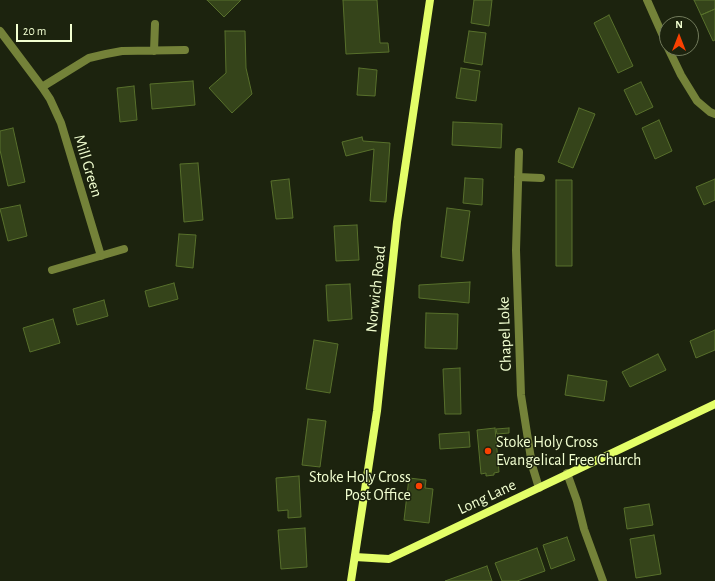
<!DOCTYPE html>
<html>
<head>
<meta charset="utf-8">
<style>
	body { margin:0 }
	#map { position:relative; width:715px; height:581px; overflow:hidden; background:#1c230e; font-family:"Alegreya Sans",sans-serif }
	canvas { display:block }
	.north { position:absolute; left:659px; top:16px; width:40px; height:40px; box-sizing:border-box; background:#1c230e; border:1px solid #727b5c; border-radius:50%; rotate:0deg; font-size:11px; font-weight:700; line-height:16px; text-align:center; color:#f2ffd1 }
	.north::after { content:''; display:block; margin:auto; width:14px; height:18px; background:#fa4101; clip-path:polygon(50% 0,100% 100%,50% 72%,0 100%) }
	.scale { position:absolute; left:16px; top:24px; width:56px; height:18px; box-sizing:border-box; border:2px solid #f2ffd1; border-top:0; padding-left:5px; font-size:12px; line-height:14px; white-space:nowrap; color:#f2ffd1; -webkit-text-stroke:3px #1c230e; paint-order:stroke }
</style>
</head>
<body>
<div id="map">
<canvas width="715" height="581"></canvas>
<div class="north">N</div>
<div class="scale">20 m</div>
</div>
<script>
const ctx = document.querySelector('canvas').getContext('2d');
ctx.lineJoin = 'round';
function paint(path, color) { ctx.fillStyle = color; ctx.fill(path, 'evenodd'); }
const shape = rows => new Path2D(rows.map(r => 'M' + r).join(''));
function trace(path, color, width, dash) { ctx.strokeStyle = color; ctx.lineWidth = width; ctx.lineCap = dash ? 'butt' : 'round'; ctx.setLineDash(dash || []); ctx.stroke(path); }
function write(font, color, halo, rows, align = 'center') {
  ctx.font = font + ' "Alegreya Sans",sans-serif'; ctx.lineWidth = 3; ctx.setLineDash([]); ctx.textBaseline = 'middle'; ctx.strokeStyle = halo; ctx.fillStyle = color; for (const [text, x, y, turn = 0] of rows) {
    ctx.save(); ctx.translate(x, y); ctx.rotate((+turn || 0) * Math.PI / 180); ctx.textAlign = isNaN(turn) ? turn : align; if (halo) ctx.strokeText(text, 0, 0); ctx.fillText(text, 0, 0); ctx.restore();
  }
}
const building = shape([
	[207,0,241,0,224,17,207,0],
	[343,0,377,0,380,43,388,43,389,52,346,54,343,0],
	[474,0,492,0,489,26,471,23,474,0],
	[694,0,715,0,715,9,701,15,694,0],
	[715,9,715,40,713,41,701,15,715,9],
	[609,15,633,66,618,73,594,23,609,15],
	[225,31,245,31,246,68,252,94,232,113,209,88,226,73,225,31],
	[469,31,486,33,482,65,464,62,469,31],
	[359,68,377,70,375,96,357,95,359,68],
	[461,68,480,71,476,101,456,98,461,68],
	[193,81,195,105,152,109,150,84,193,81],
	[641,82,653,107,636,115,624,90,641,82],
	[134,86,137,120,120,122,117,88,134,86],
	[579,108,595,114,573,168,558,162,579,108],
	[659,120,672,151,655,159,642,128,659,120],
	[453,122,502,124,501,148,452,145,453,122],
	[13,128,25,182,8,186,0,150,0,131,13,128],
	[362,137,363,141,390,143,386,202,370,201,374,149,346,156,342,142,362,137],
	[198,163,203,220,184,222,180,164,198,163],
	[465,178,483,179,482,205,463,203,465,178],
	[289,179,293,218,276,219,271,181,289,179],
	[715,179,715,200,704,205,696,187,715,179],
	[556,180,572,180,572,266,556,266,556,180],
	[20,205,27,236,8,241,0,209,20,205],
	[447,208,470,211,463,261,441,257,447,208],
	[357,225,359,260,336,261,334,226,357,225],
	[179,234,196,235,193,268,176,266,179,234],
	[470,282,469,303,419,298,419,285,470,282],
	[174,283,178,299,149,307,145,291,174,283],
	[350,284,352,319,328,321,326,285,350,284],
	[104,300,108,316,77,325,73,309,104,300],
	[426,313,458,314,457,349,425,348,426,313],
	[53,319,60,343,30,352,23,328,53,319],
	[715,330,715,350,696,358,690,341,715,330],
	[314,340,338,344,330,393,306,389,314,340],
	[658,354,666,370,630,387,622,372,658,354],
	[460,368,461,414,445,414,443,369,460,368],
	[568,375,607,381,604,401,565,395,568,375],
	[308,419,326,421,320,467,302,465,308,419],
	[495,428,499,472,494,473,494,475,486,476,486,473,481,474,477,430,495,428],
	[509,428,509,433,497,434,496,429,509,428],
	[469,432,470,447,440,449,439,434,469,432],
	[299,476,301,517,288,518,288,510,278,511,276,478,299,476],
	[409,478,426,480,425,488,433,489,429,523,404,520,409,478],
	[649,504,653,525,627,529,624,508,649,504],
	[305,528,307,567,281,569,278,530,305,528],
	[654,535,661,574,636,578,630,539,654,535],
	[567,537,575,560,551,569,543,545,567,537],
	[537,548,545,571,517,581,502,581,495,563,537,548],
	[487,566,492,581,445,581,487,566]
]);
paint(building, '#35441a');
trace(building, '#58702c', 1);
trace(shape([
	[647,0,667,45],
	[0,31,42,87,50,99,61,123,101,256],
	[668,48,681,75,697,101,710,112,715,114],
	[154,51,155,24],
	[42,87,89,58,106,54,122,51,185,50],
	[519,152,516,250,521,395,532,465,539,488],
	[518,177,541,178],
	[52,270,124,249],
	[567,473,577,501,584,529,603,581]
]), '#748239', 8);
trace(shape([
	[355,557,389,559,715,404],
	[351,581,377,411,397,222,430,0]
]), '#e3fe68', 8);
for (const [x, y, r, color] of [
	[488,451,4,"#fa4101"],
	[419,486,4,"#fa4101"]
]) { const dot = new Path2D(); dot.arc(x, y, r, 0, 2 * Math.PI); ctx.fillStyle = color; ctx.fill(dot); trace(dot, '#1c230e', 1.5); }
write('16px', '#f2ffd1', '#1c230e', [
	["Mill Green",88,166,73],
	["Norwich Road",376,289,-84],
	["Chapel Loke",505,334,-92],
	["Long Lane",487,497,-25]
]);
write('16px', '#f2ffd1', '#1c230e', [
	["Stoke Holy Cross",496,442],
	["Evangelical Free Church",496,460],
	["Stoke Holy Cross",411,477,"right"],
	["Post Office",411,495,"right"]
], 'left');
</script>
</body>
</html>
